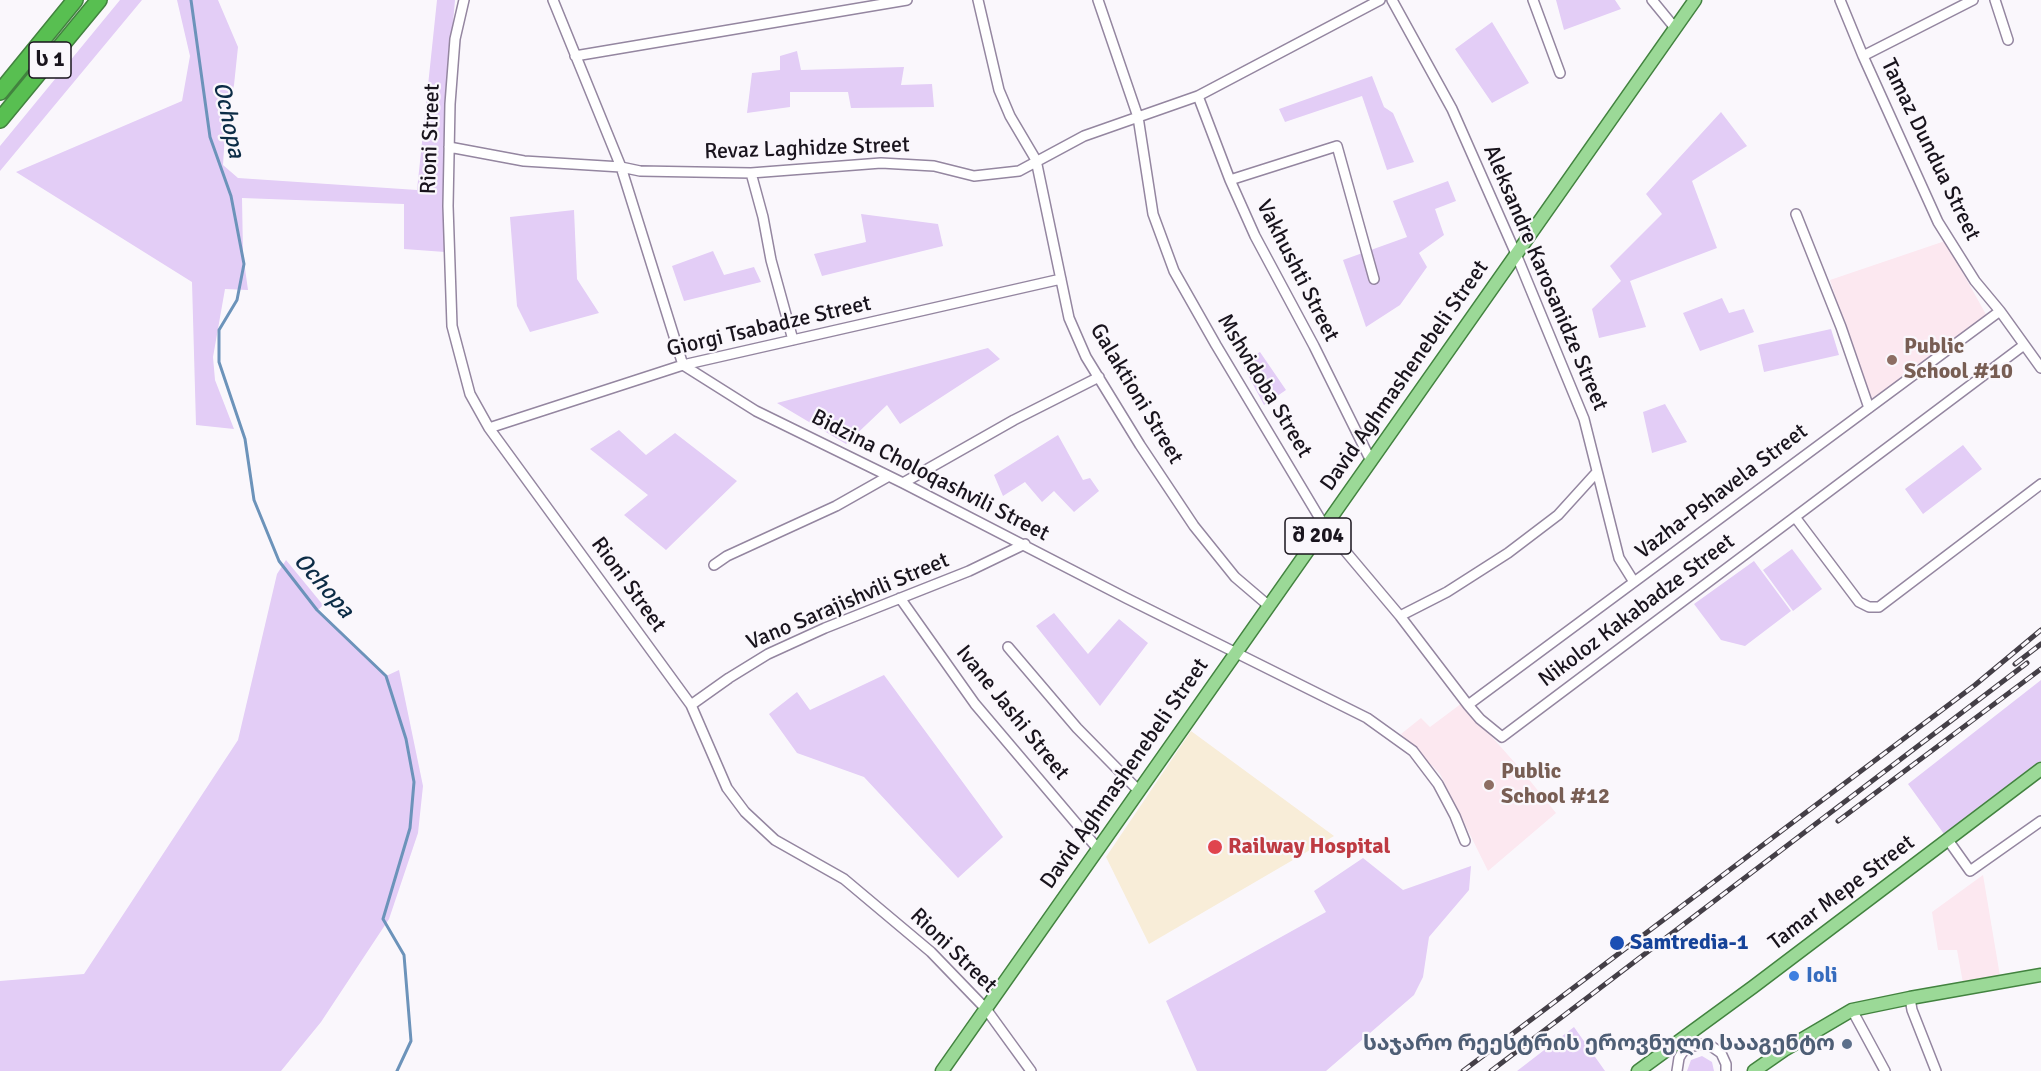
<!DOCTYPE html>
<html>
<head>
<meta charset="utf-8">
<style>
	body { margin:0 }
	canvas { display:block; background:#faf7fc }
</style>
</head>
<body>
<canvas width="2041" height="1071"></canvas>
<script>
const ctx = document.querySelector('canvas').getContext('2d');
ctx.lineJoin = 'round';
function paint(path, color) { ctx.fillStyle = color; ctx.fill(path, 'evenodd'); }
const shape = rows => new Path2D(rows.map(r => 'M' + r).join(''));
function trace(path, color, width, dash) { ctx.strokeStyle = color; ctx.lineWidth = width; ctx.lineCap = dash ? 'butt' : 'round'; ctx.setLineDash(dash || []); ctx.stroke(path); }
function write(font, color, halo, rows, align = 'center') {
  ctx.font = font + ' Signika,"Noto Sans Georgian",sans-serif'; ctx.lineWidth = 4.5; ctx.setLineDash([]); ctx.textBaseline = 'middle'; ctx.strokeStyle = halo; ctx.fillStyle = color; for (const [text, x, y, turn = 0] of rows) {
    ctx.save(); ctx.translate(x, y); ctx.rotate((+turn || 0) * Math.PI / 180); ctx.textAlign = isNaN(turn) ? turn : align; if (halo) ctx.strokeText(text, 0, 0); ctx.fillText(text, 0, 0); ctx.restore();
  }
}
paint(shape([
	[1945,241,1988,318,1870,403,1830,280],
	[1462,703,1523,772,1556,813,1488,871,1440,774,1401,734,1421,718,1430,727],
	[1983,875,2000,976,1963,983,1957,950,1938,950,1932,912]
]), '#fce8f0');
paint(shape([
	[1191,731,1334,836,1149,944,1106,857]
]), '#f8edd8');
paint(shape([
	[120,0,142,0,0,171,0,146],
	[177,0,218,0,238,47,234,85,226,118,223,165,238,178,417,190,437,0,455,0,444,126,445,252,404,249,404,204,242,198,243,254,248,290,225,289,213,357,215,380,234,429,196,425,192,282,16,172,182,101,190,56],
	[1556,0,1615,0,1621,9,1564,30],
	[1492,22,1529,83,1492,103,1455,49],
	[797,51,801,70,904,67,901,85,932,84,934,107,851,108,848,92,790,92,790,107,747,113,752,73,780,70,780,56],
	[1372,76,1384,107,1393,113,1414,162,1387,170,1362,96,1285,122,1279,109],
	[1721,112,1747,146,1692,181,1717,248,1630,281,1646,327,1599,338,1592,309,1621,281,1610,266,1662,214,1646,194],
	[1448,181,1456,201,1435,209,1444,235,1419,253,1427,267,1400,305,1366,327,1343,260,1407,237,1393,201],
	[574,210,577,279,599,313,530,332,517,306,510,217],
	[861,214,938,224,943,246,822,276,814,254,866,242],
	[713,251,724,275,754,267,761,282,684,301,672,266],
	[1722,298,1729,313,1744,309,1754,332,1700,351,1683,313],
	[1831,329,1839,355,1764,372,1758,345],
	[988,348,1000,359,900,424,887,405,846,444,777,403],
	[1260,352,1286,390,1264,405,1241,362],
	[1665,404,1687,442,1652,453,1643,412],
	[619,430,646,455,675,433,737,481,666,550,624,515,648,495,590,449],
	[1058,435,1083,480,1090,478,1099,491,1074,512,1054,491,1042,502,1025,482,1003,496,994,475],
	[1963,445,1982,469,1923,514,1905,489],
	[1792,549,1822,589,1793,611,1763,570],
	[286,560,323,605,318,610,386,676,399,670,423,786,418,833,389,919,321,1022,281,1071,0,1071,0,981,84,974,238,740,277,574],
	[1754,561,1791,611,1745,646,1721,640,1694,604],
	[1054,613,1088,654,1119,619,1148,643,1100,706,1036,626],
	[884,675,1003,837,958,878,864,777,797,753,769,714,797,692,810,710],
	[2041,680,2041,761,1944,834,1908,784],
	[1363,858,1403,890,1471,866,1469,890,1429,937,1423,977,1414,995,1326,1071,1197,1071,1166,1001,1326,912,1314,891],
	[1574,1027,1605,1071,1517,1071],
	[1702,1056,1712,1062,1714,1071,1687,1071,1691,1060]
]), '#e3cdf6');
trace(shape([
	[191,0,210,137,231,196,244,264,237,300,219,330,219,362,245,439,254,500,279,561,317,610,386,676,406,739,414,782,410,828,383,919,404,955,411,1041,397,1071]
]), '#6c93ba', 3);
const minor = shape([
	[464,0,455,39,450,104,448,206,452,326,470,394,489,428,691,705,727,788,745,812,775,840,844,879,931,952,986,1009,1031,1071],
	[553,0,621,167,683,365,756,411,903,483,1126,598,1367,718,1413,751,1438,784,1455,816,1465,841],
	[978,0,999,90,1010,116,1036,160,1069,318,1086,357,1140,445,1194,526,1235,577,1269,606],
	[1098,0,1138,117,1153,214,1174,271,1216,345,1325,527,1400,616,1468,705,1480,719,1502,737,2024,345],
	[1392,0,1452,109,1516,254,1584,419,1619,558,1634,582],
	[1533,0,1560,73],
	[1652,0,1675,28],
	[1840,0,1863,56,1938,222,1975,281,2000,311,2041,368],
	[1995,0,2008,40],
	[575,56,907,0],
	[1863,56,1973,0],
	[1198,96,1230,180,1255,236,1314,346,1371,461],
	[449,147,524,161,621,167,640,171,751,173,881,163,934,166,974,176,1019,171,1084,136,1198,96,1380,0],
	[751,173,763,217,771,260,793,340],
	[1230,180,1337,146,1374,279],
	[1796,214,1841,327,1869,408],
	[489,428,683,365,1061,279],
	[903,483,1014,420,1099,377],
	[1795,517,1859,602,1869,607,1879,607,2041,484],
	[714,565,727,556,836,506,889,476],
	[900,598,975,704,1098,849],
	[1400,616,1447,592,1508,553,1558,515,1597,472],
	[1008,647,1077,728,1139,791],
	[691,705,729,678,768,654,825,628,969,571,1025,544],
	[1468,705,2000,311],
	[1948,840,1970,871,2041,821],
	[1910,998,1912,1010,1936,1071],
	[1852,1010,1885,1071],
	[1677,1071,1679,1058,1682,1053,1687,1048,1700,1044,1711,1046,1721,1053,1726,1064,1726,1071]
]);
const major = shape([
	[942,1071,1695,0],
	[1638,1071,1753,987,2041,769],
	[1754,1071,1784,1050,1852,1010,1910,998,2041,975]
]);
const highway = shape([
	[0,92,75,0],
	[0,120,99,0]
]);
trace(minor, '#9486a0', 12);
trace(major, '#42833f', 15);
trace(highway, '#42833f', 18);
trace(minor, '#fff', 9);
trace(major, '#9bd997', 12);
trace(highway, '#58bf51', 15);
const rail = shape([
	[2015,664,2041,644],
	[1838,821,2041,669],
	[1463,1071,1975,685,2041,630],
	[1491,1071,2027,663]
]);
trace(rail, '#443f47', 5);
trace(rail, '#faf7fc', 3, [9]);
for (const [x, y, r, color] of [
	[1892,360,6,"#8d6e63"],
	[1489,785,6,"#8d6e63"],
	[1215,847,8,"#e0444e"],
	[1617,943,8,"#1a4fb4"],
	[1794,976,6,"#3f7fe0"],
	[1847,1044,6,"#5c6f8a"]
]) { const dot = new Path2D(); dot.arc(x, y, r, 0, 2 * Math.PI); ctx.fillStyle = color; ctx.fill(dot); trace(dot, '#faf7fc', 2); }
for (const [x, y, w] of [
	[50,60,42],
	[1318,536,66]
]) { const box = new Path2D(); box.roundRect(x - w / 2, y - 18, w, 36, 4.5); ctx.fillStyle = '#faf7fc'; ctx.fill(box); trace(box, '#19141d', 1.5); }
write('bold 21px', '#19141d', null, [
	["ს 1",50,60],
	["შ 204",1318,536]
]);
write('22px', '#19141d', '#faf7fc', [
	["Rioni Street",431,139,-88],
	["Revaz Laghidze Street",807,149,-2],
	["Tamaz Dundua Street",1930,150,64],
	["Vakhushti Street",1297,271,63],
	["Aleksandre Karosanidze Street",1545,278,67],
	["Giorgi Tsabadze Street",769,327,-13],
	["David Aghmashenebeli Street",1405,376,-55],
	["Mshvidoba Street",1264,386,59],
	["Galaktioni Street",1136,394,59],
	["Bidzina Choloqashvili Street",930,476,27],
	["Vazha-Pshavela Street",1722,492,-37],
	["Rioni Street",628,585,54],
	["Vano Sarajishvili Street",848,602,-23],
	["Nikoloz Kakabadze Street",1637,611,-37],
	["Ivane Jashi Street",1012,713,51],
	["David Aghmashenebeli Street",1125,774,-55],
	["Tamar Mepe Street",1842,893,-37],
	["Rioni Street",953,951,44]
]);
write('bold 22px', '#785e54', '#faf7fc', [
	["Public",1904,347],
	["School #10",1904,372],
	["Public",1501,772],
	["School #12",1501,797]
], 'left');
write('bold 22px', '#be3a42', '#faf7fc', [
	["Railway Hospital",1228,847]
], 'left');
write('bold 22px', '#164399', '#faf7fc', [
	["Samtredia-1",1630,943]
], 'left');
write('bold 22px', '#366cbe', '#faf7fc', [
	["Ioli",1806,976]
], 'left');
write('bold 22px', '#4e5e75', '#faf7fc', [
	["საჯარო რეესტრის ეროვნული სააგენტო",1835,1044]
], 'right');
write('italic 24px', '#0c2c46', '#faf7fc', [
	["Ochopa",228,120,78],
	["Ochopa",323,586,49]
]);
</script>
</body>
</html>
